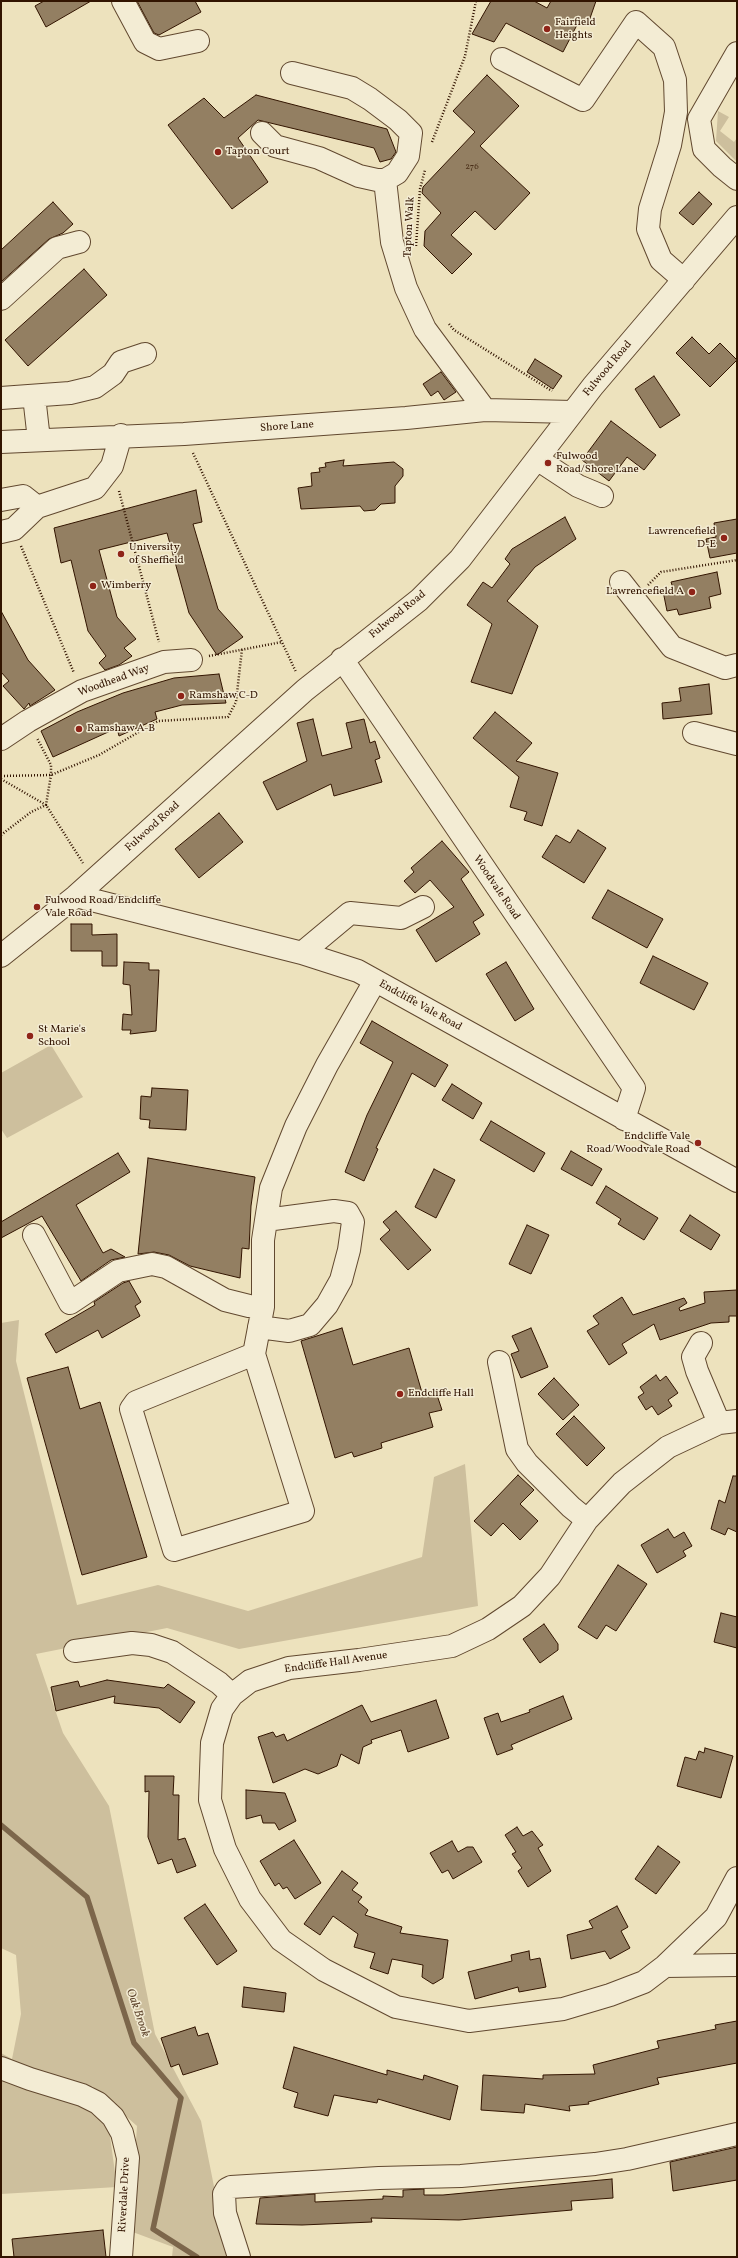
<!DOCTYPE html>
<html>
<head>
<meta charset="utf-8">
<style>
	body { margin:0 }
	#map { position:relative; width:738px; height:2258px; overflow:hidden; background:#ede2bd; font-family:Vollkorn,serif }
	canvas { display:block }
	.frame { position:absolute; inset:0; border:2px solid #321400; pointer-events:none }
</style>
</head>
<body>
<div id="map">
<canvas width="738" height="2258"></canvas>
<div class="frame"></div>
</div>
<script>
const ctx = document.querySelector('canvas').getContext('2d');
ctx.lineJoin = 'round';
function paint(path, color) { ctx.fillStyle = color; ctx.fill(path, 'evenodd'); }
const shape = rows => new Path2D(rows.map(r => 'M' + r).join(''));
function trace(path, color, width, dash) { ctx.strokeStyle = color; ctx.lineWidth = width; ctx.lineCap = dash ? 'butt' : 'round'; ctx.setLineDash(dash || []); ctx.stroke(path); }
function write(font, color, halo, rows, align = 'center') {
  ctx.font = font + ' Vollkorn,serif'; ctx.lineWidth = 3; ctx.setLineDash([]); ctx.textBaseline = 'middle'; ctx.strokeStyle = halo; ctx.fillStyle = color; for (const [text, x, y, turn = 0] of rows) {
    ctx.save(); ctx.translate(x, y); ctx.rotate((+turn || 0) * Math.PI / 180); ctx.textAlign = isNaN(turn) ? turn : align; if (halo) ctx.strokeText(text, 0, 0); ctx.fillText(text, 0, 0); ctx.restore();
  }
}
paint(shape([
	[718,111,729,117,720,131,734,142,737,138,737,162,716,141],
	[51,1045,83,1097,7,1138,1,1129,1,1073],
	[19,1320,16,1361,77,1605,158,1585,248,1611,422,1557,434,1477,465,1464,478,1606,239,1649,167,1628,36,1654,63,1733,109,1806,155,2034,201,2121,228,2257,172,2257,173,2247,130,2231,137,2126,92,2086,83,2102,109,2129,117,2187,1,2194,1,2053,12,2059,21,2014,16,1955,1,1948,1,1323]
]), '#cdbf9d');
trace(shape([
	[1,1825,87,1897,134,2043,181,2098,153,2229,197,2257]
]), '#7c664b', 5.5);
const building = shape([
	[44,1,91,1,46,27,35,6,44,1],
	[137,1,195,1,201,12,159,35,154,33,137,1],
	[491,1,534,1,547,8,551,1,596,1,588,24,578,23,563,52,506,23,494,42,472,34,491,1],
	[487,75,519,106,480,146,530,193,495,230,475,211,451,235,472,254,452,274,424,246,425,231,441,213,422,193,423,187,475,132,453,111,487,75],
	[256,95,387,129,396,152,391,159,380,162,374,148,258,120,238,138,268,182,232,209,168,125,204,98,224,118,256,95],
	[699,192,712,204,693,225,679,213,699,192],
	[53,202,73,224,63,233,49,239,1,282,1,250,53,202],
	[84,269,107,295,28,366,5,340,84,269],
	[692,337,709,354,720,343,737,360,710,387,676,353,692,337],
	[535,359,562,376,553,389,527,372,535,359],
	[441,372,456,392,444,400,438,391,431,396,423,384,441,372],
	[654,376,680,415,660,428,635,389,654,376],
	[611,421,656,455,644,470,627,457,609,481,582,460,611,421],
	[344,460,343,466,394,462,403,469,403,476,395,486,395,503,381,504,375,510,364,511,360,506,301,509,298,488,312,486,311,473,320,472,319,468,326,467,325,463,344,460],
	[196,490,202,522,193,524,218,609,243,637,217,655,189,613,167,533,99,550,117,617,136,639,124,648,132,656,119,665,105,670,99,663,106,656,88,631,71,560,61,563,54,528,196,490],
	[565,517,576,539,535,567,507,601,538,626,512,694,471,682,492,624,467,605,483,582,492,588,510,564,505,559,512,549,565,517],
	[737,519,737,553,710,558,706,539,716,537,714,523,737,519],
	[717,572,721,594,709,597,711,608,679,615,677,609,667,611,663,591,673,588,671,582,717,572],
	[1,611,28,660,55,690,30,706,29,703,24,709,3,686,9,681,1,672,1,611],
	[219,674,226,703,182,705,155,712,157,719,119,736,117,728,53,757,41,731,77,712,123,693,174,678,219,674],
	[709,684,712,714,663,719,662,703,681,701,679,688,709,684],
	[495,712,532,743,516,761,558,773,542,826,524,820,527,812,510,807,519,777,473,738,495,712],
	[313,719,322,756,352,748,346,723,364,719,370,743,375,741,380,758,375,760,382,782,334,796,331,784,277,810,263,782,307,761,297,723,313,719],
	[219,813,243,842,199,878,175,849,219,813],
	[578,830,606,848,584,883,542,857,556,835,570,843,578,830],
	[442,841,469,872,461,879,484,915,473,922,480,934,436,962,416,930,454,907,430,880,415,893,404,881,414,872,411,868,442,841],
	[608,890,663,919,647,948,592,918,608,890],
	[71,924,92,924,92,935,117,934,117,966,102,966,102,951,71,951,71,924],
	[653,956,708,983,694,1010,640,983,653,956],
	[124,962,149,963,149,970,159,970,156,1031,130,1034,131,1030,122,1030,123,1014,132,1015,130,985,123,984,124,962],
	[506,962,534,1009,515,1021,486,974,506,962],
	[372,1021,448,1065,435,1087,412,1073,376,1148,378,1149,364,1181,345,1172,367,1115,393,1062,360,1043,372,1021],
	[452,1084,482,1103,473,1119,442,1100,452,1084],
	[152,1088,188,1090,186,1130,149,1128,150,1120,140,1119,141,1096,151,1097,152,1088],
	[491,1121,545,1153,534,1172,480,1140,491,1121],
	[571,1151,602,1169,592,1186,561,1169,571,1151],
	[118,1153,130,1172,76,1205,103,1253,111,1249,125,1257,111,1260,81,1281,42,1216,1,1238,1,1222,118,1153],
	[148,1158,255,1177,251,1206,249,1249,242,1248,240,1278,190,1266,169,1255,154,1252,138,1254,148,1158],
	[434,1169,455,1180,436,1218,415,1207,434,1169],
	[606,1186,658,1218,644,1240,618,1224,621,1219,596,1203,606,1186],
	[396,1211,431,1250,408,1270,380,1239,390,1230,383,1222,396,1211],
	[690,1215,720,1235,711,1250,680,1231,690,1215],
	[527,1225,549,1235,531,1274,509,1264,527,1225],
	[129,1281,141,1302,135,1306,140,1316,102,1338,98,1330,56,1353,45,1334,95,1305,94,1302,123,1283,129,1281],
	[737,1290,737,1316,729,1316,729,1322,711,1323,660,1340,654,1324,622,1344,627,1353,609,1365,587,1331,599,1324,593,1316,622,1297,633,1315,684,1298,687,1303,679,1308,680,1311,705,1303,704,1292,737,1290],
	[342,1328,353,1365,409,1348,423,1396,436,1392,442,1410,429,1413,433,1427,381,1443,382,1448,354,1457,352,1452,335,1458,301,1341,342,1328],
	[531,1328,548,1367,521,1378,511,1354,519,1351,512,1336,531,1328],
	[68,1367,80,1409,100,1402,147,1557,82,1575,27,1378,68,1367],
	[656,1375,660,1381,666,1376,678,1393,668,1400,672,1406,658,1415,652,1406,646,1410,638,1397,644,1393,640,1387,656,1375],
	[554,1378,579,1405,563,1420,538,1394,554,1378],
	[574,1416,605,1448,587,1466,556,1434,574,1416],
	[518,1475,534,1490,520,1504,538,1521,520,1540,503,1523,491,1536,474,1521,518,1475],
	[733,1476,737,1476,737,1532,728,1528,725,1535,711,1529,719,1500,725,1503,733,1476],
	[668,1529,674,1538,684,1532,692,1546,683,1551,686,1556,657,1573,641,1545,668,1529],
	[618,1565,647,1584,616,1631,606,1625,597,1639,578,1627,618,1565],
	[721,1613,737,1617,737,1648,714,1642,721,1613],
	[544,1624,558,1644,558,1650,540,1663,523,1639,544,1624],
	[107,1680,164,1688,168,1684,195,1702,180,1723,159,1708,114,1703,115,1696,56,1711,51,1687,78,1681,80,1687,107,1680],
	[563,1696,572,1719,511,1745,513,1749,497,1755,484,1718,498,1713,501,1722,530,1712,529,1710,563,1696],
	[436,1700,449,1738,408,1752,401,1730,371,1740,372,1743,363,1747,359,1764,341,1754,337,1766,318,1774,305,1769,273,1783,258,1737,273,1732,276,1737,284,1734,287,1741,362,1705,371,1722,436,1700],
	[705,1748,733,1756,721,1798,677,1786,685,1757,696,1760,699,1751,704,1753,705,1748],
	[145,1776,174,1776,173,1795,179,1795,178,1840,185,1838,196,1866,177,1873,172,1859,158,1864,148,1837,149,1791,145,1792,145,1776],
	[246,1790,285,1793,296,1821,279,1830,275,1823,263,1823,261,1815,246,1819,246,1790],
	[517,1827,523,1836,532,1831,543,1845,538,1848,551,1871,528,1887,518,1871,522,1868,512,1854,516,1852,505,1835,517,1827],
	[294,1840,321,1883,295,1899,287,1887,283,1889,279,1883,275,1886,260,1861,294,1840],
	[452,1841,458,1852,467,1847,473,1847,482,1862,453,1879,448,1870,442,1873,430,1853,452,1841],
	[658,1846,680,1862,656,1894,635,1879,658,1846],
	[342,1871,358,1883,352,1890,362,1897,358,1902,368,1910,365,1915,402,1927,400,1933,448,1940,443,1978,433,1984,422,1977,423,1965,392,1959,388,1974,370,1968,375,1953,354,1947,358,1934,333,1916,320,1935,304,1924,342,1871],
	[205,1904,237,1951,217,1965,184,1918,205,1904],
	[617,1906,628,1927,621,1931,630,1948,610,1959,605,1951,571,1959,567,1935,593,1928,589,1921,617,1906],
	[529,1951,530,1960,540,1958,546,1987,519,1992,518,1987,475,1999,468,1972,512,1961,511,1955,529,1951],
	[244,1987,286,1993,284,2012,242,2007,244,1987],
	[737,2021,737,2063,657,2078,659,2084,588,2102,589,2104,569,2106,570,2111,525,2104,524,2113,481,2110,483,2075,543,2079,543,2075,595,2074,593,2065,659,2048,657,2041,716,2029,715,2025,737,2021],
	[195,2027,198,2036,208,2033,218,2064,183,2075,179,2064,171,2067,161,2038,195,2027],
	[294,2047,387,2075,387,2070,423,2080,424,2075,458,2086,450,2120,378,2099,377,2103,334,2095,328,2116,294,2107,298,2093,283,2088,294,2047],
	[737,2147,737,2180,673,2191,670,2162,737,2147],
	[612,2179,613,2198,571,2201,572,2210,459,2220,371,2218,372,2222,302,2225,256,2224,260,2198,315,2194,315,2202,383,2199,383,2196,403,2197,403,2190,424,2189,424,2195,443,2195,612,2179],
	[103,2230,106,2257,14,2257,12,2239,103,2230]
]);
paint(building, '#937f62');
trace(building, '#321400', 1);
const minor = shape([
	[123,1,145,42,159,49,198,41],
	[737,53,699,119,704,149,722,167,737,179],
	[502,59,583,100,636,22,664,47,675,80,676,112,670,145,650,209,648,229,661,260,684,280],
	[262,133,275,146,319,158,359,176,377,180,385,180,397,173,408,156,411,133,398,120,370,99,352,88,292,73],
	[385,180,392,242,406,288,425,329,485,410],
	[1,299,57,248,79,242],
	[34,396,39,440],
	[1,398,70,393,95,387,113,374,121,362,145,354],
	[1,442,184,434,406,418,485,410,573,412],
	[537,459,578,486,602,496],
	[1,500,23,496,37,507],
	[1,532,14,529,37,507,95,488,112,466,121,435],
	[621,582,672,647,725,668,737,665],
	[342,659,634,1088,624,1119],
	[694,733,737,744],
	[1,739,28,721,82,691,164,662,191,660],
	[76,896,302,953,358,971,737,1181],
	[302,953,350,913,401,918,423,907],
	[1,956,76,896,305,690,419,600,460,559,593,386,737,217],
	[34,1235,70,1303,118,1271,152,1264,166,1267,225,1300,249,1306,263,1307],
	[259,1327,289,1331,310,1325,327,1305,341,1280,349,1250,353,1222,348,1213,334,1211,266,1220],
	[701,1343,693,1357,697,1371,719,1423],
	[254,1354,136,1402,131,1409,174,1550,303,1511,254,1354,263,1307,263,1240,271,1188,296,1126,327,1065,375,981],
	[499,1362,517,1449,527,1463,571,1507,587,1520],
	[737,1421,719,1423,668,1447,622,1483,587,1520,550,1576,522,1606,488,1629,452,1646,359,1660,289,1668,250,1681,232,1695,222,1709,212,1743,210,1800,225,1849,250,1899,281,1940,324,1970,396,2007,469,2021,563,2009,610,1995,644,1982,665,1966,716,1917,737,1878],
	[75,1651,132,1643,151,1645,172,1652,219,1683,232,1695],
	[665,1966,737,1965],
	[1,2068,30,2079,82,2095,98,2103,113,2117,122,2133,128,2158,121,2257],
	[239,2257,225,2213,224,2194,227,2189,231,2187,379,2178,461,2176,595,2164,627,2159,737,2134]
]);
trace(minor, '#61482f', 24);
trace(shape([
	[432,142,465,56,476,1],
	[416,246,420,189,425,170],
	[449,324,454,330,552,391],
	[193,453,296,672],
	[119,491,159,642],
	[21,546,74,673],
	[648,585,661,572,737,560],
	[209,656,282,642],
	[1,776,51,775,99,755,158,721,228,717,236,702,242,649],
	[1,779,46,805,83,863],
	[1,835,31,812,46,805,51,775,51,765,37,738]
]), '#321400', 2.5, [1, 2]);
trace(minor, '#f3ecd4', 22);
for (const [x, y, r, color] of [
	[547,29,4,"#8f2418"],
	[218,152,4,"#8f2418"],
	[548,463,4,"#8f2418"],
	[724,538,4,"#8f2418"],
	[121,554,4,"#8f2418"],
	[93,586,4,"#8f2418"],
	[692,592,4,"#8f2418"],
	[181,696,4,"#8f2418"],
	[79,729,4,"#8f2418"],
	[37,907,4,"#8f2418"],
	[30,1036,4,"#8f2418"],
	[698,1143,4,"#8f2418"],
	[400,1394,4,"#8f2418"]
]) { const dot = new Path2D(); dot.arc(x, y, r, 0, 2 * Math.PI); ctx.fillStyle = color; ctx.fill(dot); trace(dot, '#f3ecd4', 1.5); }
write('9px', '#4a2f18', null, [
	["276",472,167]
]);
write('11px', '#321400', '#f3ecd4', [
	["Fairfield",555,23],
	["Heights",555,36],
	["Tapton Court",226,152],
	["Fulwood",556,457],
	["Road/Shore Lane",556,470],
	["Lawrencefield",716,532,"right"],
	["D-E",716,545,"right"],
	["University",129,548],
	["of Sheffield",129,561],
	["Wimberry",101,586],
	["Lawrencefield A",684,592,"right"],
	["Ramshaw C-D",189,696],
	["Ramshaw A-B",87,729],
	["Fulwood Road/Endcliffe",45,901],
	["Vale Road",45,914],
	["St Marie's",38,1030],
	["School",38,1043],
	["Endcliffe Vale",690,1137,"right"],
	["Road/Woodvale Road",690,1150,"right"],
	["Endcliffe Hall",408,1394]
], 'left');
write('11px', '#321400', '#f3ecd4', [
	["Tapton Walk",410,227,-87],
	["Fulwood Road",608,369,-50],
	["Shore Lane",287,427,-4],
	["Fulwood Road",398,615,-39],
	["Woodhead Way",114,681,-20],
	["Fulwood Road",153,827,-42],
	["Woodvale Road",496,888,56],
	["Endcliffe Vale Road",420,1006,29],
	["Endcliffe Hall Avenue",336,1663,-8],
	["Riverdale Drive",125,2195,-87]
]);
write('italic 12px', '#634a32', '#f3ecd4', [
	["Oak Brook",137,2013,71]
]);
</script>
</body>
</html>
